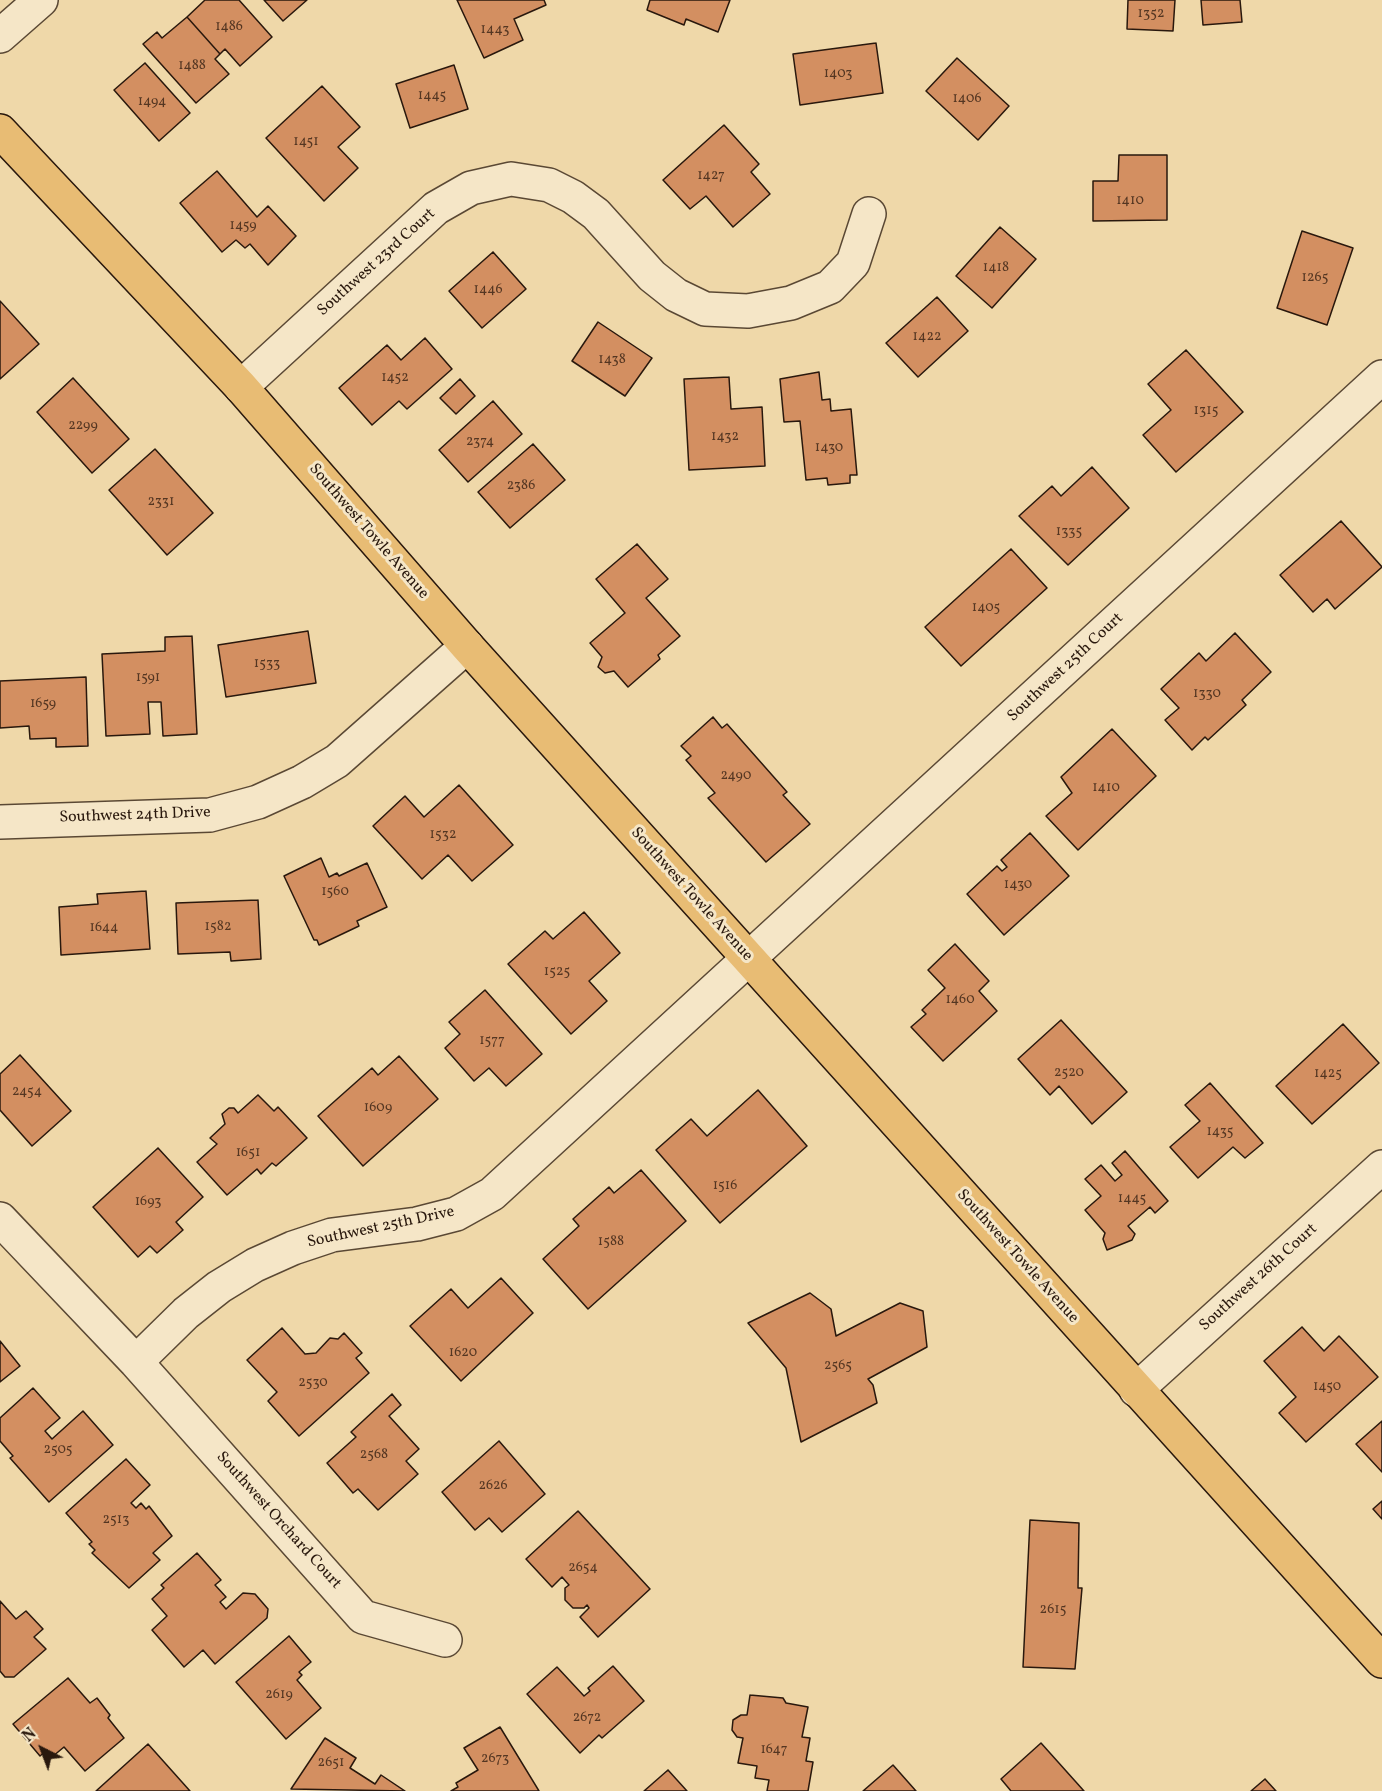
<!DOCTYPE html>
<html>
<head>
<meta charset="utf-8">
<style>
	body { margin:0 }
	#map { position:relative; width:1382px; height:1791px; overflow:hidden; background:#efd8a9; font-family:Vollkorn,serif }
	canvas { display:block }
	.north { position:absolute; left:12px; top:1719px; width:60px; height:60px; -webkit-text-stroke:4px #f5e6c7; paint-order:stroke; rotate:318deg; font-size:16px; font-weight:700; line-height:24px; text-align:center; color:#29180d }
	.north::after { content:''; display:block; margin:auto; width:21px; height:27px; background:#29180d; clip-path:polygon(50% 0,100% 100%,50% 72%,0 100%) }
</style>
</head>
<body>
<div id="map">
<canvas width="1382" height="1791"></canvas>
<div class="north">N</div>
</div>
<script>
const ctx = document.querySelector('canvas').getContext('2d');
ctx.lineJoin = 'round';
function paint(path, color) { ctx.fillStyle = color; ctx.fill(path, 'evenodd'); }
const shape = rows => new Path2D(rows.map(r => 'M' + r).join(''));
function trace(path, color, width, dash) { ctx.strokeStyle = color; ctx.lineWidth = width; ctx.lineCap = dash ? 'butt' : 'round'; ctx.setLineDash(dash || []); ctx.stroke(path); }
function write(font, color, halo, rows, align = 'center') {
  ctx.font = font + ' Vollkorn,serif'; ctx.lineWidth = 6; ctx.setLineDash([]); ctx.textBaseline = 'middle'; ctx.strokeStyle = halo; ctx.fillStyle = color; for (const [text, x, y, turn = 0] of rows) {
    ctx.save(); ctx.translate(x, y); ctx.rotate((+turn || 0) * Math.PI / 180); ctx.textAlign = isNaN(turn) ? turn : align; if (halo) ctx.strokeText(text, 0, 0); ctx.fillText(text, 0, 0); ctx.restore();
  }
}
const building = shape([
	[205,0,239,0,272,37,240,66,225,49,220,54,187,17,205,0],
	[264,0,307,0,283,21,264,0],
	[457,0,544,0,546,5,514,19,523,40,484,58,457,0],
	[650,0,730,0,718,32,686,19,684,25,647,10,650,0],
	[1128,0,1175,0,1173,31,1127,29,1128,0],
	[1201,0,1240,0,1242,22,1203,25,1201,0],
	[187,17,220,54,215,59,229,74,196,103,143,44,157,32,162,38,187,17],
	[876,43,883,93,800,105,793,54,876,43],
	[957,58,1009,106,978,140,926,91,957,58],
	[145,63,190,113,159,141,114,90,145,63],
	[454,65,468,109,410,128,396,84,454,65],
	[322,86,360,127,338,147,358,168,324,201,266,138,322,86],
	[724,125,759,164,751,172,770,194,733,227,706,196,690,209,663,180,724,125],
	[1119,155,1167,155,1167,220,1093,221,1093,181,1118,181,1119,155],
	[217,171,257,217,268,206,296,236,268,265,250,244,245,248,236,240,222,252,180,203,217,171],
	[1000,227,1036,259,992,308,956,276,1000,227],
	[1302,231,1353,248,1327,325,1277,308,1302,231],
	[493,252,526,289,482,328,449,291,493,252],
	[937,297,968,331,918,377,886,343,937,297],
	[0,301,39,344,0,379,0,301],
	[598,322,652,358,625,396,572,361,598,322],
	[425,338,452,369,407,409,399,401,372,425,339,388,387,345,401,360,425,338],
	[1186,350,1243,412,1176,472,1143,435,1171,410,1148,384,1186,350],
	[819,372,822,400,830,399,831,411,851,409,857,475,850,475,850,483,828,485,827,478,806,480,800,421,784,422,780,379,819,372],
	[729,377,731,409,762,407,765,466,689,470,684,379,729,377],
	[73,378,129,439,92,473,37,412,73,378],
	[460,379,475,396,456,414,440,398,460,379],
	[493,401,522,434,468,482,439,450,493,401],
	[533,444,565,480,510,528,478,492,533,444],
	[155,449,213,513,167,555,109,490,155,449],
	[1092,467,1129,508,1068,565,1019,516,1052,486,1061,496,1092,467],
	[1341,521,1382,567,1335,609,1327,599,1313,612,1280,575,1341,521],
	[637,544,668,579,646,598,680,636,658,655,660,659,628,687,614,671,605,673,598,667,602,657,590,643,625,613,596,579,637,544],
	[1011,549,1047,588,961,666,925,627,1011,549],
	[308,631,316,683,226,697,218,645,308,631],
	[1235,633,1271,672,1242,700,1246,705,1208,740,1205,737,1192,750,1165,720,1179,708,1161,689,1199,653,1206,661,1235,633],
	[192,636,197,734,163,736,161,702,148,702,150,734,106,736,102,654,165,651,165,637,192,636],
	[86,677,88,746,56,747,56,738,30,739,29,726,0,728,0,681,86,677],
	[713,717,722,728,727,724,787,792,783,795,810,824,766,862,708,798,715,793,686,760,691,756,681,746,713,717],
	[1112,729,1156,776,1078,850,1046,816,1072,793,1061,777,1112,729],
	[459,785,513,845,472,881,448,855,422,879,373,826,405,796,424,817,459,785],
	[1030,833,1069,876,1004,935,967,894,997,866,1002,871,1007,867,1001,860,1030,833],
	[321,858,329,877,337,873,339,876,367,863,387,907,357,921,359,926,319,945,317,940,314,940,284,876,321,858],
	[146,891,150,949,61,955,59,907,98,904,97,894,146,891],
	[258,900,261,959,231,961,230,952,178,954,176,903,258,900],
	[584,912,620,953,589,981,607,1001,571,1034,508,964,545,931,553,939,584,912],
	[955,944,989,981,979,991,997,1011,943,1061,911,1027,926,1014,922,1010,945,988,928,970,955,944],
	[485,990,542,1054,506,1086,489,1068,474,1081,445,1048,460,1034,449,1022,485,990],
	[1061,1020,1127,1092,1092,1124,1059,1086,1050,1095,1018,1059,1061,1020],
	[1343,1024,1379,1063,1312,1124,1276,1086,1343,1024],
	[20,1055,71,1111,32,1146,0,1110,0,1074,20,1055],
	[399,1056,438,1099,363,1166,318,1116,372,1068,378,1075,399,1056],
	[1210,1083,1263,1143,1245,1158,1233,1147,1198,1178,1170,1147,1200,1121,1185,1105,1210,1083],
	[758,1090,807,1146,720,1223,656,1150,691,1119,707,1136,758,1090],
	[258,1095,274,1111,278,1107,307,1138,276,1166,272,1163,261,1174,257,1169,227,1195,197,1162,217,1144,210,1138,225,1124,222,1114,229,1108,234,1108,238,1113,258,1095],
	[158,1148,203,1197,176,1222,183,1230,157,1253,150,1246,138,1257,93,1207,158,1148],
	[1125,1151,1168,1201,1155,1213,1150,1207,1128,1226,1135,1234,1132,1240,1107,1250,1103,1239,1105,1233,1085,1210,1101,1196,1085,1179,1101,1165,1115,1181,1122,1175,1112,1163,1125,1151],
	[641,1170,686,1221,588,1309,543,1259,579,1226,573,1219,609,1187,614,1193,641,1170],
	[501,1278,533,1313,461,1381,410,1326,451,1289,468,1308,501,1278],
	[810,1293,831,1309,836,1336,900,1303,923,1311,927,1347,868,1379,873,1385,877,1403,801,1442,786,1368,748,1323,810,1293],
	[1302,1327,1324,1351,1339,1336,1378,1377,1306,1442,1279,1413,1296,1397,1264,1361,1302,1327],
	[282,1328,305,1354,316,1353,330,1338,338,1339,344,1333,362,1353,356,1358,369,1373,299,1436,268,1401,277,1392,247,1360,282,1328],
	[0,1341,20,1366,0,1382,0,1341],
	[33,1388,60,1418,45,1431,52,1439,83,1411,113,1445,49,1502,10,1458,13,1456,0,1441,0,1418,33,1388],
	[392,1394,401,1405,389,1416,419,1449,406,1461,418,1474,378,1510,358,1489,353,1493,327,1463,356,1437,351,1432,392,1394],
	[1382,1421,1382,1472,1356,1444,1382,1421],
	[499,1441,545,1494,502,1532,489,1518,475,1530,442,1492,499,1441],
	[126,1459,150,1485,131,1503,136,1508,141,1503,146,1509,149,1506,172,1536,153,1553,160,1560,129,1588,92,1553,95,1550,89,1544,92,1542,66,1513,126,1459],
	[1382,1501,1382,1519,1373,1509,1382,1501],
	[578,1511,650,1589,598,1637,580,1617,589,1608,587,1605,584,1608,573,1608,565,1600,565,1588,569,1585,562,1577,552,1587,526,1559,578,1511],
	[1030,1520,1079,1523,1078,1588,1082,1588,1075,1669,1023,1667,1030,1520],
	[197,1553,221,1580,215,1585,226,1597,220,1602,226,1609,243,1593,255,1594,268,1609,267,1618,215,1664,203,1650,184,1667,152,1630,167,1616,152,1599,164,1588,161,1585,197,1553],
	[0,1601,16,1619,26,1611,43,1629,34,1637,46,1649,14,1677,5,1677,0,1671,0,1601],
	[289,1636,311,1662,299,1672,302,1675,297,1680,321,1708,286,1739,236,1682,289,1636],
	[613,1666,644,1701,602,1738,599,1735,580,1753,527,1694,557,1667,584,1696,590,1691,588,1688,613,1666],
	[68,1678,90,1703,97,1698,110,1715,108,1718,124,1738,85,1771,64,1747,52,1757,47,1750,40,1756,13,1724,68,1678],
	[750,1695,783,1698,786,1703,808,1707,802,1737,810,1738,806,1761,813,1762,808,1791,767,1791,769,1780,755,1778,757,1766,738,1763,743,1738,737,1737,732,1730,733,1720,741,1715,747,1715,750,1695],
	[500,1727,539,1791,451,1791,458,1787,456,1783,478,1770,464,1748,500,1727],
	[325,1738,356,1758,350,1768,375,1784,381,1775,405,1791,291,1789,325,1738],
	[1041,1743,1084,1791,1011,1791,1001,1779,1041,1743],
	[148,1744,190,1791,96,1791,148,1744],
	[893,1765,916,1791,863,1791,893,1765],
	[668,1770,687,1791,644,1791,668,1770],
	[1265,1779,1276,1791,1251,1791,1265,1779]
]);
paint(building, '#d38f61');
trace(building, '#29180d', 1.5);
const minor = shape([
	[0,36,41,0],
	[241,387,436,208,471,188,511,179,549,185,573,197,596,214,652,276,676,295,705,309,748,311,791,303,830,287,853,263,869,214],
	[0,822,210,815,258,802,302,782,337,761,467,646],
	[0,1219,136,1362,363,1617,445,1640],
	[136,1362,186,1313,219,1287,255,1265,293,1248,332,1235,417,1224,456,1214,492,1194,1382,377],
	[1136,1390,1382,1167]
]);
const major = shape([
	[0,131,241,387,467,646,1382,1661]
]);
trace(minor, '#5a4834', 36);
trace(major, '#29180d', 36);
trace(minor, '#f5e6c7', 33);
trace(major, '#e8bc74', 33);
write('14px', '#543622', null, [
	["1352",1151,14],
	["1486",229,27],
	["1443",495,30],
	["1488",192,66],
	["1403",838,74],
	["1445",432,96],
	["1406",967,99],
	["1494",152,102],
	["1451",306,142],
	["1427",711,176],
	["1410",1130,201],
	["1459",243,226],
	["1418",996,268],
	["1265",1315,278],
	["1446",488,290],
	["1422",927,337],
	["1438",612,360],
	["1452",395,378],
	["1315",1206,411],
	["2299",83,426],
	["1432",725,437],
	["2374",480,442],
	["1430",829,448],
	["2386",521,486],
	["2331",161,502],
	["1335",1069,532],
	["1405",986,608],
	["1533",267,664],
	["1591",148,678],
	["1330",1207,694],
	["1659",43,704],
	["2490",736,776],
	["1410",1106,788],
	["1532",443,835],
	["1430",1018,885],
	["1560",335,892],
	["1582",218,927],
	["1644",104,928],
	["1525",557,972],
	["1460",960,1000],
	["1577",492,1041],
	["2520",1069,1073],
	["1425",1328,1074],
	["2454",27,1092],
	["1609",378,1108],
	["1435",1220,1132],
	["1651",248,1153],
	["1516",725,1186],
	["1445",1132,1199],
	["1693",148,1202],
	["1588",611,1242],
	["1620",463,1353],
	["2565",838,1366],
	["2530",313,1383],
	["1450",1327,1387],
	["2505",58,1450],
	["2568",374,1455],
	["2626",493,1486],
	["2513",116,1520],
	["2654",583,1568],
	["2615",1053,1610],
	["2619",279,1695],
	["2672",587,1718],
	["1647",774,1750],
	["2673",495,1759],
	["2651",331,1763]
]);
write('16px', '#29180d', '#f5e6c7', [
	["Southwest 23rd Court",377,263,-42],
	["Southwest Towle Avenue",368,532,49],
	["Southwest 25th Court",1066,668,-43],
	["Southwest 24th Drive",135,816,-2],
	["Southwest Towle Avenue",691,895,48],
	["Southwest 25th Drive",381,1228,-12],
	["Southwest Towle Avenue",1017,1257,48],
	["Southwest 26th Court",1259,1278,-42],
	["Southwest Orchard Court",278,1521,48]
]);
</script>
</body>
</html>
